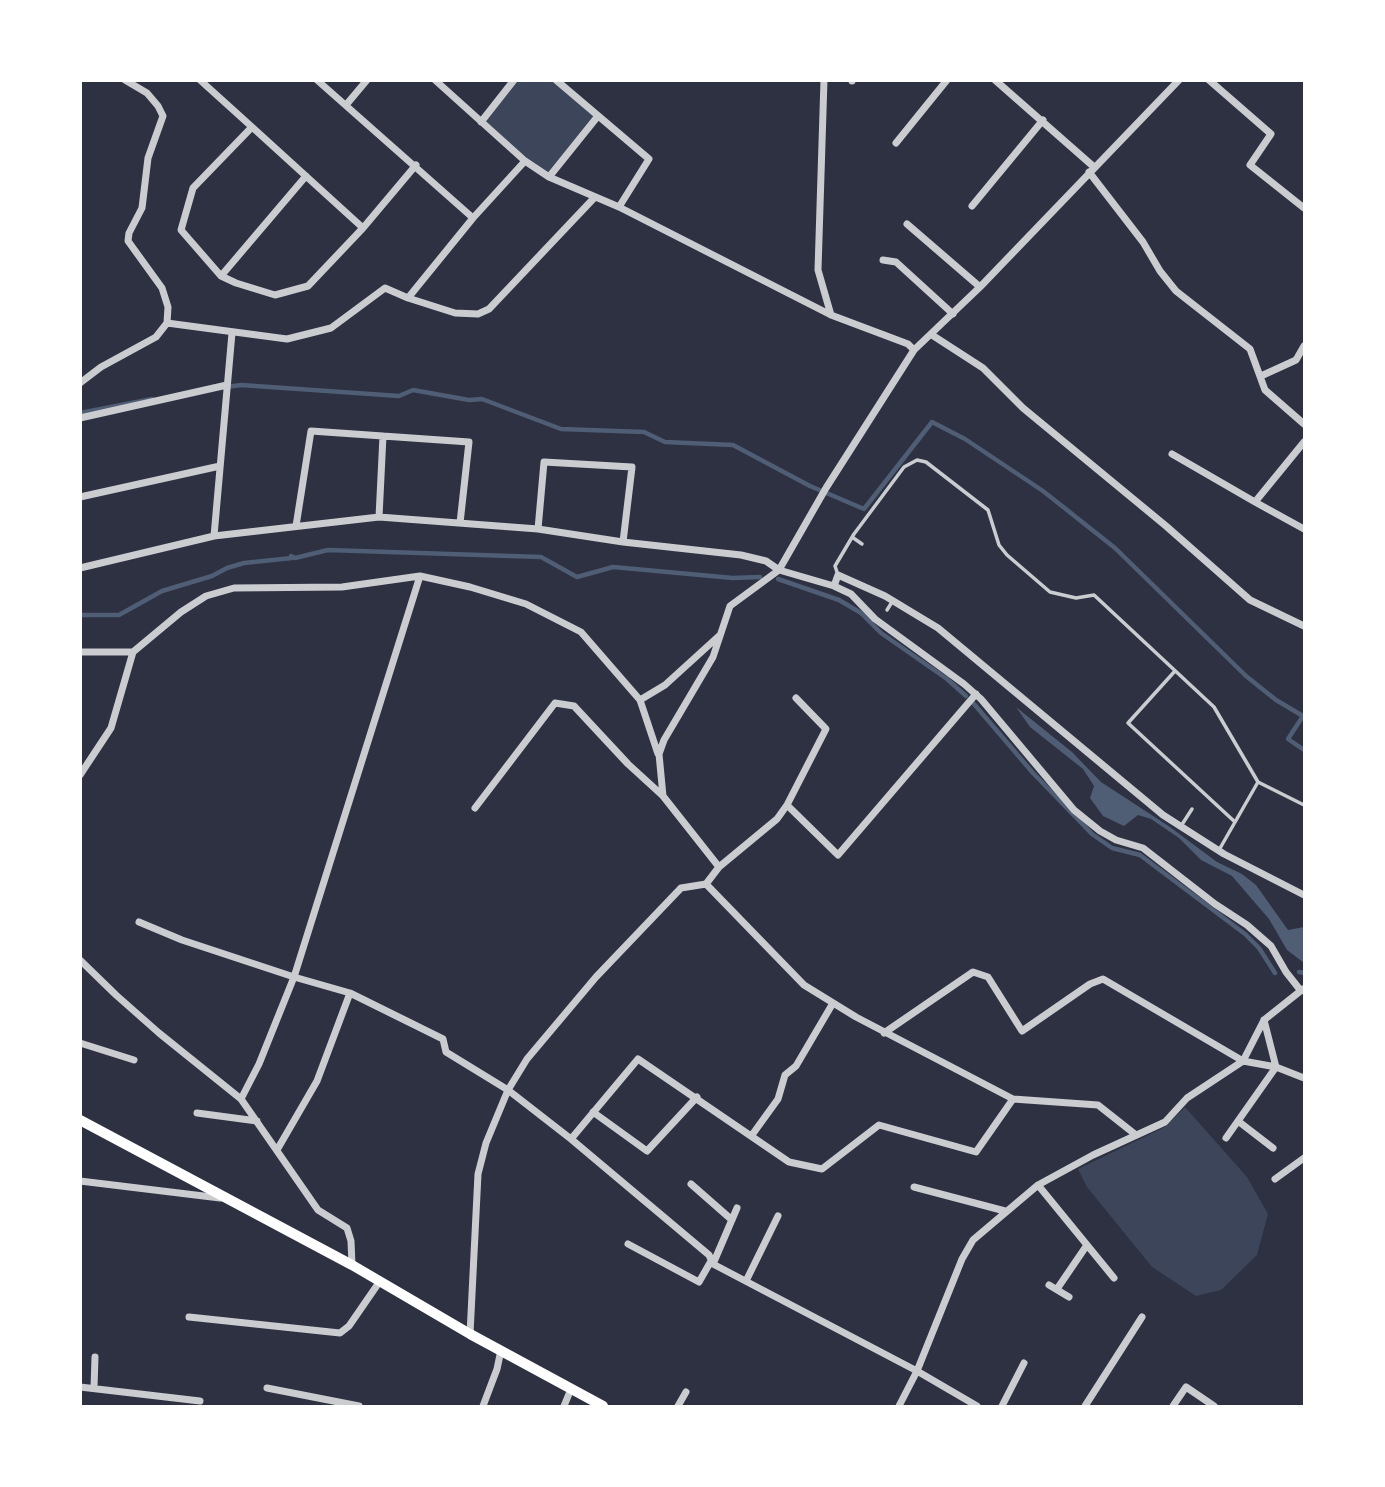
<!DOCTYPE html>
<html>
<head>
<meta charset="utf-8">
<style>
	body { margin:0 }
	#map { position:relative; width:1385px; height:1487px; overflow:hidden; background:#2d3142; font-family:Overpass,sans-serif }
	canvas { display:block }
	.frame { position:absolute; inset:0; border:82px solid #fff; pointer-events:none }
</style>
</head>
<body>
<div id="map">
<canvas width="1385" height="1487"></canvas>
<div class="frame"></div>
</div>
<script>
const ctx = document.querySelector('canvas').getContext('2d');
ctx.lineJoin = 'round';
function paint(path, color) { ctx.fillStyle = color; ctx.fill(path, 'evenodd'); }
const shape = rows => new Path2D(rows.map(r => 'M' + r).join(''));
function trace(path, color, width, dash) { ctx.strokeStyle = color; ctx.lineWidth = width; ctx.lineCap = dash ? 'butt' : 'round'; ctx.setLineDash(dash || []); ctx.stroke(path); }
paint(shape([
	[514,80,556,81,598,116,549,177,481,122],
	[1185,1107,1247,1177,1268,1214,1257,1255,1221,1290,1196,1296,1152,1267,1087,1187,1078,1169,1165,1127]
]), '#3c4559');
paint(shape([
	[1016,707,1072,752,1101,782,1170,827,1217,862,1242,874,1256,885,1288,930,1304,927,1304,963,1287,950,1269,919,1232,876,1201,860,1179,838,1151,819,1138,815,1124,826,1103,816,1090,798,1094,786,1083,769,1030,727]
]), '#4f5d75');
trace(shape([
	[226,387,241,385,399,396,413,390,469,400,482,399,561,429,644,432,665,442,733,445,810,486,864,509,932,422,965,439,1043,491,1115,548,1246,676,1276,700,1303,716,1288,739,1304,750],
	[80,413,152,399],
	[778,579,839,600,861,613,881,633,947,679,966,696],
	[80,615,119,615,162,591,212,576,227,568,244,563,292,558,291,556,295,558,328,550,541,557,577,577,613,567,733,578,760,577],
	[974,704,1033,773,1092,834,1112,848,1140,855,1245,934,1259,948,1275,973],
	[1299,972,1304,973]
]), '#4f5d75', 4.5);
trace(shape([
	[852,537,862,544],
	[838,575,835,566,854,534,904,467,917,460,926,462,988,510,999,545,1007,555,1050,592,1076,598,1094,595,1214,707,1258,782,1304,805],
	[887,610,892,602],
	[1175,671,1128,723,1235,822],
	[1181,826,1192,809],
	[1219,850,1258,782]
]), '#caccd0', 3.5);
trace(shape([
	[200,80,252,127,193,188,181,230,221,276,236,283,275,295,308,286,363,228,416,165],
	[317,80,473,218],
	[435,80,525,161],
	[556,80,649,159,619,207],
	[824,80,818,270,831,315],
	[995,80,1094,167],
	[1209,80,1271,134,1250,165,1304,208],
	[852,81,852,80],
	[346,105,367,80],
	[481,122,514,80],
	[252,127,363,228],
	[896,143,947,80],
	[1089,172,1143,242,1160,271,1176,291,1250,349,1265,390,1304,424],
	[549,177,598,116],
	[972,206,1043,120],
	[907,224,980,287],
	[883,260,896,262,953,314],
	[221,276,306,176],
	[408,298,455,313,478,314,489,309,595,197],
	[167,323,287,339,331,328,385,288,408,298,473,218,525,161,549,177,619,207,831,315,908,344,914,350],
	[932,335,983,368,1023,408,1166,526,1250,600,1304,626],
	[1261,376,1296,360,1304,346],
	[80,383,101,367,156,337,167,323,168,307,162,288,128,241,129,233,142,208,148,158,163,116,158,106,147,93,125,80],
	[80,418,227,385],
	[1172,454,1255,502,1304,442],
	[80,497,220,466],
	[1255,502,1304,529],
	[379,517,383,436],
	[296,526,311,431,469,442,460,523],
	[538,529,544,462,632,467,623,542],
	[214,536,232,333],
	[80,568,214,536,379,517,538,529,623,542,741,555,766,561,779,570,834,586,838,575,885,596,938,628,1163,815,1224,854,1304,895],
	[420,576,294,977,350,993,443,1039,446,1052,508,1090,571,1139,709,1255,713,1264,917,1371,977,1406],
	[834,586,851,594,875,619,964,684,981,699,1074,810,1100,831,1116,840,1143,848,1215,904,1247,925,1271,946,1286,972,1301,991],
	[80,652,133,652,181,612,206,596,234,588,342,587,420,576,470,587,526,604,581,632,640,700,658,754],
	[640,700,665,685,720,635],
	[80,775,111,728,133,652],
	[787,805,838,855,976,694],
	[475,808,555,703,574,706,628,764,663,796],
	[719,867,777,819,787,805,826,729,796,698],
	[706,884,804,985,856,1017,1013,1099,1098,1105,1136,1135],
	[139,922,182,940,294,977,259,1064,241,1099],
	[80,960,116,995,159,1033,241,1099,318,1210,347,1228,351,1241,352,1265],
	[884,1033,973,972,988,977,1022,1031,1090,984,1103,979,1243,1061,1276,1067,1304,1078],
	[80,1043,134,1060],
	[593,1112,647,1151,697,1097],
	[197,1113,257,1121],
	[1238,1121,1273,1148],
	[752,1135,778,1099,785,1075,796,1066,833,1003],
	[1226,1138,1276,1067,1264,1020],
	[571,1139,638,1059,789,1162,822,1169,879,1125,976,1152,1013,1099],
	[277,1150,317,1081,350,993],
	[1275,1179,1304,1158],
	[80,1181,220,1198],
	[691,1184,732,1220],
	[1038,1185,1114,1278],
	[914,1187,1005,1211],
	[628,1244,699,1282,711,1261],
	[713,1264,737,1208],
	[746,1281,778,1216],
	[1049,1285,1069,1297],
	[1057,1289,1087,1245],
	[189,1317,340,1333,349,1326,380,1281],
	[470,1334,478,1174,486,1143,508,1090,527,1059,596,977,681,888,706,884,719,867,663,796,659,754,664,740,713,657,730,606,779,570,826,488,914,350,980,287,1179,80],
	[80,1387,200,1401],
	[94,1388,95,1357],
	[267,1388,359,1406],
	[483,1406,497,1369,501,1350],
	[564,1406,571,1389],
	[678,1406,686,1392],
	[899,1406,917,1371,962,1259,973,1240,1038,1185,1093,1155,1165,1122,1187,1098,1243,1061,1264,1020,1303,989],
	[1002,1406,1024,1363],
	[1085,1406,1142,1317],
	[1173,1406,1186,1387,1214,1406]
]), '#caccd0', 7);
trace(shape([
	[80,1120,352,1265,470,1334,603,1406]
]), '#fff', 10);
</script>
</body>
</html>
